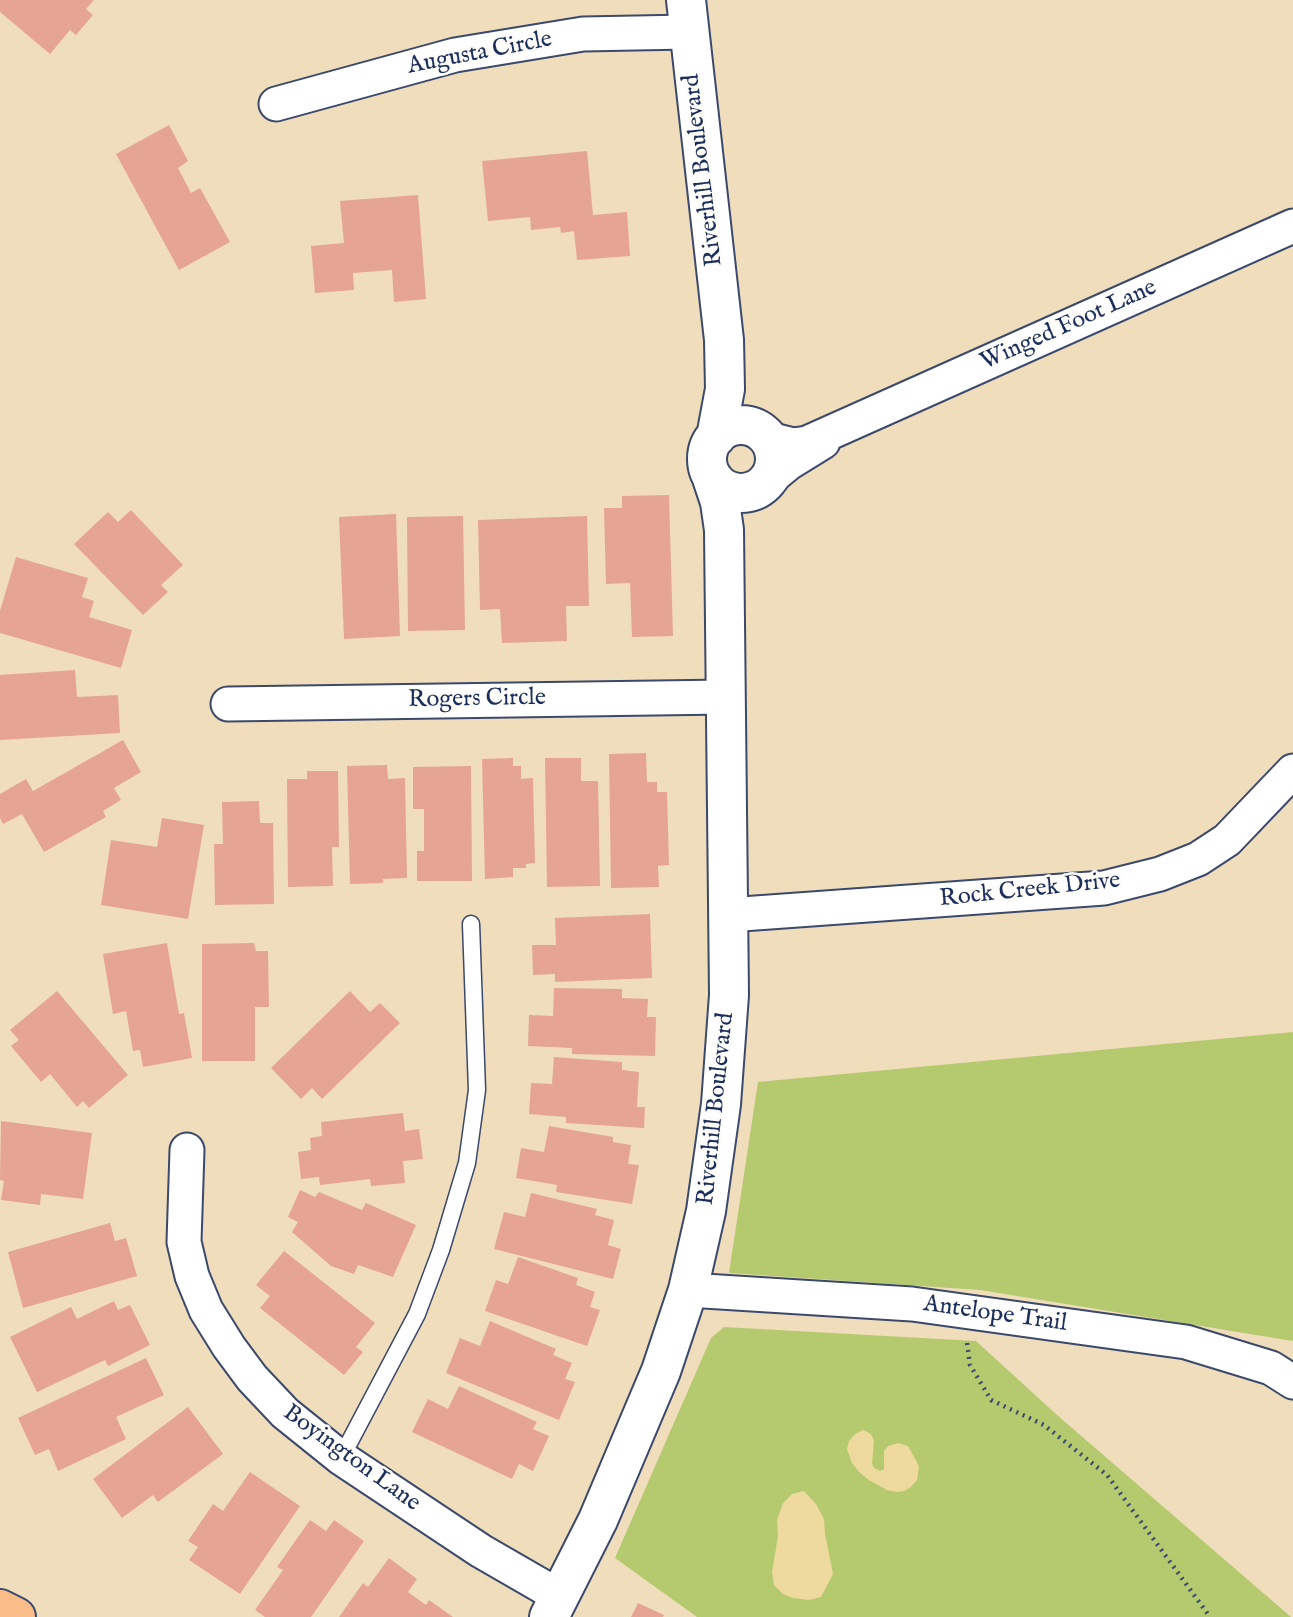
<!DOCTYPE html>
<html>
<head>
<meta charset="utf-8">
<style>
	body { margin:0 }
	canvas { display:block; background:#efddbb }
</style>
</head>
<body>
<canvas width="1293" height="1617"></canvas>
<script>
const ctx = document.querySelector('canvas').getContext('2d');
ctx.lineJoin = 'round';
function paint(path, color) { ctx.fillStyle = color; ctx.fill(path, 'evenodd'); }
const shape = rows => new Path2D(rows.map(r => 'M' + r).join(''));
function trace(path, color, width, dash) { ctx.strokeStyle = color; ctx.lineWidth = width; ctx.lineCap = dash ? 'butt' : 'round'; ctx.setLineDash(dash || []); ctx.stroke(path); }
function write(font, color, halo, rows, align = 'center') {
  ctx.font = font + ' "IM FELL English",serif'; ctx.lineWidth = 5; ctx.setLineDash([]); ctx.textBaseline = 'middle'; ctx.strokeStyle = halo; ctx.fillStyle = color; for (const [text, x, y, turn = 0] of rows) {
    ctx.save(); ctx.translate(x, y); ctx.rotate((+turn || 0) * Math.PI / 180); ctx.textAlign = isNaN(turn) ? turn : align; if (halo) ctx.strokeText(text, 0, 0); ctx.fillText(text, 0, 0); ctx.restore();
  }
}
paint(shape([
	[1293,1032,1293,1341,980,1290,729,1273,758,1082],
	[724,1327,976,1341,1057,1415,1291,1617,697,1617,615,1558,711,1338]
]), '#b5ca6f');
paint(shape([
	[863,1430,871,1434,874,1441,872,1463,874,1468,880,1471,884,1469,884,1451,888,1446,898,1443,908,1446,919,1466,917,1480,911,1487,904,1491,897,1492,887,1490,869,1480,860,1473,852,1463,847,1449,849,1441,855,1434],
	[804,1491,816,1504,824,1519,825,1534,833,1574,821,1597,809,1600,793,1598,783,1594,774,1585,772,1572,778,1536,777,1520,783,1503,792,1494]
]), '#eeda9e');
paint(shape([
	[0,0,94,0,86,9,93,15,76,35,70,30,50,54,0,12],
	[169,125,188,161,178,168,191,193,200,188,230,242,179,270,116,154],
	[587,151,593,215,627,212,630,256,577,260,574,231,561,233,560,227,531,230,530,217,488,221,482,161],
	[418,195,426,299,394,302,392,270,353,273,354,290,315,293,311,246,344,243,340,201],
	[669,495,673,636,632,637,630,583,606,584,604,508,622,508,622,496],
	[131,510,183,565,161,585,168,592,143,615,74,544,108,512,118,522],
	[396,514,400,636,344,639,339,517],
	[463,516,465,630,408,631,407,517],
	[587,516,589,606,566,606,567,641,502,643,500,609,480,610,478,520],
	[16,557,88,578,82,597,94,601,89,617,132,630,121,668,0,633,0,611],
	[75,670,77,697,118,695,120,733,0,740,0,675],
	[123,740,141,772,114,788,121,800,103,811,106,817,44,852,22,814,3,824,0,818,0,794,26,779,33,791],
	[646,753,647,782,657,782,657,792,667,792,669,865,658,866,659,887,611,888,609,754],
	[513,758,513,766,521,766,521,779,533,778,535,863,526,864,526,868,513,868,513,877,485,879,482,759],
	[545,758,581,758,581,781,598,781,600,886,547,887],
	[387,765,388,779,405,778,407,878,383,879,383,883,350,884,347,766],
	[471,766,472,881,417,881,417,851,424,851,424,809,413,809,413,767],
	[307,771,338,771,339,847,332,847,333,886,288,887,287,779,307,779],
	[259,801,260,823,273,823,274,904,215,905,214,844,223,844,222,802],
	[162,818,204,825,188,919,101,905,111,840,157,847],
	[650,914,652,978,555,982,555,974,533,975,532,945,556,945,555,918],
	[167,943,179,1014,184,1013,192,1058,143,1067,140,1050,133,1051,126,1011,113,1014,103,954],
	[254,943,256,951,268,951,269,1007,255,1007,255,1061,202,1061,202,944],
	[554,988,622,989,622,998,648,999,647,1017,656,1017,655,1056,572,1054,572,1048,528,1046,529,1015,553,1016],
	[57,991,128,1075,89,1108,83,1101,77,1107,50,1074,41,1082,11,1046,19,1040,10,1030],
	[350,991,370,1012,380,1003,400,1023,322,1099,312,1088,301,1099,271,1068],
	[554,1057,622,1062,622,1070,639,1072,637,1107,645,1107,644,1128,566,1123,566,1117,529,1114,531,1083,552,1084],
	[403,1113,405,1131,419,1129,423,1159,403,1161,405,1183,371,1186,370,1179,320,1185,319,1177,301,1179,298,1152,311,1150,310,1138,322,1136,321,1122],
	[1,1121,92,1133,83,1199,41,1194,40,1205,1,1200,4,1181,0,1180],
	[549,1126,613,1137,613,1142,631,1145,628,1164,639,1165,632,1204,556,1192,557,1185,516,1178,521,1148,544,1152],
	[300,1190,315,1197,319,1192,362,1210,366,1203,416,1225,393,1277,358,1265,354,1274,331,1266,292,1232,298,1222,288,1217],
	[531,1193,597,1209,595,1215,614,1220,608,1245,621,1249,613,1279,494,1249,504,1212,525,1217],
	[110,1223,115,1241,126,1238,137,1276,23,1308,8,1252],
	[284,1251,375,1323,356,1347,363,1352,344,1375,260,1308,270,1296,256,1285],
	[518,1257,578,1278,576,1285,595,1292,590,1307,600,1310,587,1346,485,1311,496,1280,508,1284],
	[114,1301,118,1310,130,1305,150,1345,108,1366,105,1360,37,1392,10,1337,71,1307,77,1319],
	[490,1321,556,1349,553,1355,572,1363,565,1379,575,1382,559,1420,446,1373,460,1338,480,1346],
	[146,1358,164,1395,116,1417,126,1439,58,1471,49,1449,35,1455,18,1418],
	[459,1386,537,1422,533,1429,549,1436,533,1471,519,1464,512,1479,412,1432,428,1399,448,1409],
	[188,1407,223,1454,158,1502,153,1495,122,1518,93,1479],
	[250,1472,300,1506,240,1594,189,1560,198,1547,188,1541,213,1504,223,1511],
	[310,1520,326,1531,334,1520,364,1541,311,1617,265,1617,255,1610,283,1570,277,1567],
	[389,1558,417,1579,408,1592,426,1605,429,1600,453,1617,339,1617,363,1583,368,1587],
	[638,1603,664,1615,663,1617,631,1617]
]), '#e6a592');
const service = shape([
	[341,1458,417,1314,441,1250,467,1163,477,1090,471,924]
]);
const minor = shape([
	[276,104,455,55,583,34,688,32],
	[769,439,793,445,807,443,1293,226],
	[767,481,789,463,823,442],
	[228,704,726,697],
	[728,915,1104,888,1160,874,1198,859,1227,840,1293,771],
	[187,1150,184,1242,192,1276,206,1310,229,1347,252,1378,285,1413,341,1458,481,1551,559,1596],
	[688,1290,912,1304,1186,1342,1271,1368,1293,1382]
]);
const tertiary = shape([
	[686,0,724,340,725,389,716,437],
	'707 459a34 34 0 1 1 68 0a34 34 0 1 1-68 0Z',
	[549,1617,598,1520,661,1371,688,1290,706,1211,721,1104,729,995,724,530,720,502,711,475]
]);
const primary = shape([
	[0,1609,16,1617]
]);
trace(service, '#3b496c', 19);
trace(minor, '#3b496c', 37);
trace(tertiary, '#3b496c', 42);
trace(primary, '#3b496c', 42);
trace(shape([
	[967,1343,970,1365,991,1400,1044,1425,1107,1475,1210,1617]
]), '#3b496c', 4.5, [2, 5]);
trace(service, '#fff', 16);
trace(minor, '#fff', 33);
trace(tertiary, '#fff', 38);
trace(primary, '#f8bd89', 38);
write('24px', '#1b2f5e', '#fdfcf7', [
	["Augusta Circle",480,54,-11],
	["Riverhill Boulevard",704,170,-97],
	["Winged Foot Lane",1069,326,-24],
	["Rogers Circle",477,700,-1],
	["Rock Creek Drive",1030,891,-6],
	["Riverhill Boulevard",717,1109,-84],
	["Antelope Trail",995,1315,8],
	["Boyington Lane",351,1459,36]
]);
</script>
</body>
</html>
